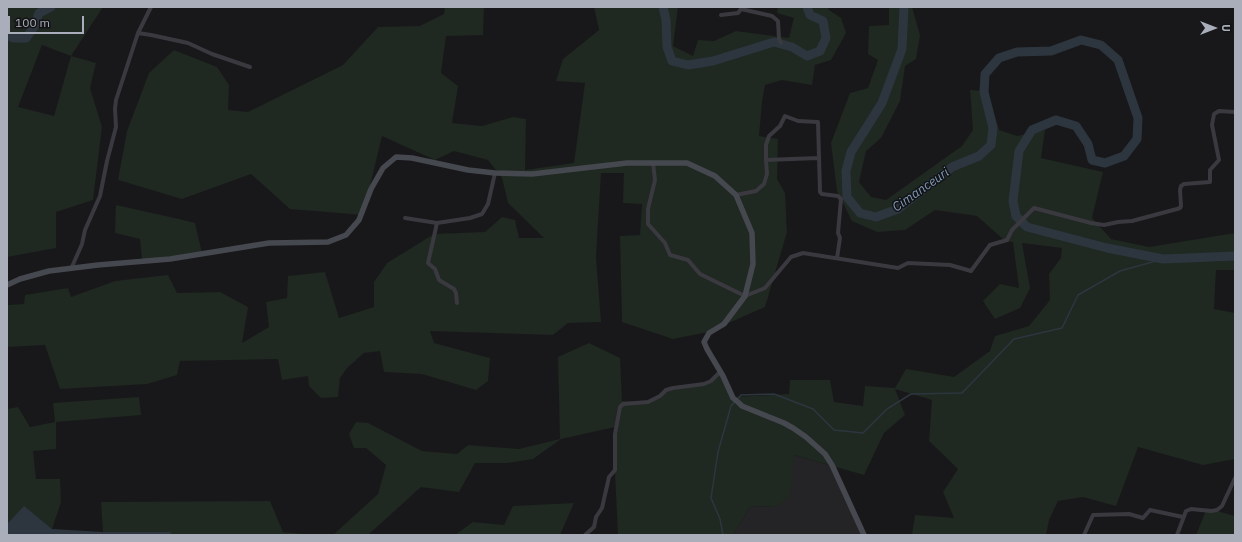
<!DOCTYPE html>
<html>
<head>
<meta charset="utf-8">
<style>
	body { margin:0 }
	#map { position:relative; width:1242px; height:542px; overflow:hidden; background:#18181a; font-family:"IBM Plex Sans",sans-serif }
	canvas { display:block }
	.frame { position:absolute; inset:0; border:8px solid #a9aeba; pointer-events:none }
	.north { position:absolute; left:1194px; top:8px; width:40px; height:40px; -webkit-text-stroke:3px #131315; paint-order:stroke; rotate:90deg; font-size:11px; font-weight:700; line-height:16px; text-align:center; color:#a9aeba }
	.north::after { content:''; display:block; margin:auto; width:14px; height:18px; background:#a9aeba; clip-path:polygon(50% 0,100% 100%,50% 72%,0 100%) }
	.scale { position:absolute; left:8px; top:16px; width:76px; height:18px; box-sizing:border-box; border:2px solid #a9aeba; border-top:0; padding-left:5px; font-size:12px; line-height:14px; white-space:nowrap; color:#a9aeba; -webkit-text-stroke:3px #131315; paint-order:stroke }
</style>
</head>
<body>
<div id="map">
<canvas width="1242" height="542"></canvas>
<div class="frame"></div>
<div class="north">U</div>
<div class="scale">100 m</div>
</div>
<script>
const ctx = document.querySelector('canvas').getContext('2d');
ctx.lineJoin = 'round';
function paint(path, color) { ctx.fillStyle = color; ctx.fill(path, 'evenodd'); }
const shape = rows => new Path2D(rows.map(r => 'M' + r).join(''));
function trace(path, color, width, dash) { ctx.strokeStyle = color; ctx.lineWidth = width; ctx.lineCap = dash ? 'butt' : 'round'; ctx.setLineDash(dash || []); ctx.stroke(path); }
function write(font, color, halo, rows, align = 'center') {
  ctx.font = font + ' "IBM Plex Sans",sans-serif'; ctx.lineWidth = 3; ctx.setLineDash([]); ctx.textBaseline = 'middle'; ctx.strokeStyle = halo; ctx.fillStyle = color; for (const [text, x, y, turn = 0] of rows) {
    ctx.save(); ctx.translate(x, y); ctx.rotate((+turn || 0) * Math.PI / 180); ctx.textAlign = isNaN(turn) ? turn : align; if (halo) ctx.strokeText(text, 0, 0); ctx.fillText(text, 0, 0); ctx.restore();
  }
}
paint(shape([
	[794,455,836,467,863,535,733,535,751,506,776,507]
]), '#242427');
paint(shape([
	[7,7,103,7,71,56,96,63,90,88,102,127,93,200,56,212,56,248,7,257],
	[42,45,71,56,54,116,18,107],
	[445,7,484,7,483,35,446,36,441,73,458,86,452,123,482,126,513,117,526,119,525,170,574,163,585,83,556,81,563,59,599,30,594,7,678,7,673,46,693,56,698,40,714,41,736,31,789,38,794,18,777,13,778,7,828,7,829,10,841,18,846,33,831,60,815,65,812,85,782,80,765,85,762,102,759,136,778,139,777,179,785,193,787,232,765,307,708,332,673,339,622,322,620,236,640,235,642,204,623,203,624,173,601,173,596,257,601,322,568,323,553,335,430,331,434,343,490,358,488,381,476,390,422,374,384,372,380,351,364,353,347,368,340,378,338,397,321,398,309,386,308,376,282,380,278,359,180,361,177,375,147,384,60,389,45,345,7,347,7,305,24,304,25,295,68,288,71,297,115,281,168,275,177,293,220,292,248,307,242,343,269,327,266,302,287,298,288,276,325,272,339,318,374,307,374,282,387,263,434,234,485,232,502,217,515,220,519,238,544,238,508,203,502,178,488,160,454,151,435,160,382,136,363,215,290,209,251,174,182,199,118,180,127,131,149,73,174,50,217,67,229,85,228,110,248,112,343,65,378,27,420,26,444,14],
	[889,7,912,7,920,35,916,59,905,66,900,101,881,138,866,151,859,182,871,197,886,200,962,146,973,130,970,90,988,91,999,130,1017,136,1045,130,1041,158,1103,172,1092,218,1111,239,1149,247,1235,233,1235,270,1216,270,1214,309,1235,313,1235,459,1203,465,1138,447,1116,506,1083,497,1058,501,1049,520,1046,535,912,535,915,515,954,518,943,492,958,469,929,441,932,400,895,389,905,415,884,433,864,475,794,455,790,496,776,507,751,506,733,535,618,535,615,473,615,427,561,439,533,459,508,463,475,463,459,492,421,487,368,535,333,535,378,494,386,465,366,448,354,448,349,434,356,422,368,423,422,451,457,454,468,445,519,449,560,439,558,357,589,343,620,358,622,401,649,402,670,387,707,382,719,371,734,397,789,394,790,380,830,380,834,402,863,406,865,386,895,388,906,369,954,377,990,351,995,336,1029,326,1050,300,1049,274,1061,258,1062,248,1022,243,1030,288,1020,308,995,319,983,301,1000,284,1019,288,1013,242,1005,241,977,216,935,210,905,230,877,232,852,221,837,191,831,143,850,93,868,88,878,60,868,54,869,26,889,25],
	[116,205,179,219,195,223,202,253,142,260,140,239,115,233],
	[139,397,141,415,56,422,56,449,33,451,36,479,60,479,61,502,52,529,24,507,7,524,7,409,18,407,30,427,55,422,53,403],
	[270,501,283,532,316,535,170,535,170,532,103,532,101,502],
	[574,503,560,535,455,535,473,522,504,525,513,506],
	[1207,508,1235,516,1235,535,1196,535]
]), '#1f2821');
paint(shape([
	[24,506,52,529,103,532,171,532,170,535,7,535,7,524]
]), '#2d363f');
trace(shape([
	[723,535,720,519,711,498,718,452,731,406,741,395,774,394,813,409,834,430,863,433,887,409,911,394,962,393,1014,339,1062,328,1078,295,1120,271,1163,259]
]), '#2d363f', 1.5);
trace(shape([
	[663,7,666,20,667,47,672,61,688,65,713,61,774,42,792,47,807,56,820,51,826,38,823,21,810,15,807,7],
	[904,7,902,49,882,103,851,152,846,171,847,197,860,213,876,217,898,209,952,167,979,156,991,145,993,128,984,92,985,74,999,58,1017,52,1051,51,1081,40,1101,45,1118,60,1138,118,1137,139,1124,156,1105,163,1092,160,1088,144,1076,126,1056,120,1032,130,1019,151,1013,201,1016,216,1027,227,1107,248,1163,259,1235,256],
	[7,35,13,38,26,38,34,27,39,13,51,7]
]), '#2d363f', 9);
trace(shape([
	[721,15,738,13,741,9,772,16,778,21,779,39,781,43],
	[138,33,151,35,188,43,212,54,250,67],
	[766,160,818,158],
	[653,163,655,180,648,209,648,224,665,243,670,255,688,260,700,274,745,296,765,288,791,257,803,253,898,268,908,263,950,265,971,271,990,245,1007,240,1012,230,1034,208,1091,223,1104,225,1118,222,1132,221,1177,209,1180,208,1181,206,1180,190,1181,186,1184,184,1210,182,1210,170,1219,160,1212,125,1214,114,1219,111,1235,112],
	[736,195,756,191,764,184,767,174,766,160,766,145,769,136,780,126,785,116,798,121,818,122,820,192,822,194,838,196,841,199,838,233,840,238,837,258],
	[405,218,437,223,470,218,482,214,488,204,495,173],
	[437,223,428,263,435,269,439,280,454,289,456,293,457,303],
	[71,269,82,244,85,230,100,196,107,161,116,127,115,109,116,100,138,33,151,7],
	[585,535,594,527,596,517,602,508,609,477,615,470,615,434,620,407,623,404,648,402,660,396,666,390,673,388,704,384,711,381,720,372],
	[1084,535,1093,515,1129,514,1143,518,1150,510,1183,517],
	[1177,535,1186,511,1191,509,1211,511,1217,510,1222,506,1235,478]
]), '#39393f', 4);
trace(shape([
	[7,285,20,279,49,271,98,265,170,259,269,243,328,242,346,235,359,220,371,189,383,168,396,157,412,158,468,170,495,173,532,174,627,163,687,163,715,176,736,195,752,233,753,264,745,296,724,324,709,333,704,342,707,349,723,376,733,398,739,403,742,406,784,423,793,428,806,437,825,454,832,465,864,535]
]), '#46484f', 5.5);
write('italic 13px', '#7f9bb7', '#131315', [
	["Cimanceuri",921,190,-35]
]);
</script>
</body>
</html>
